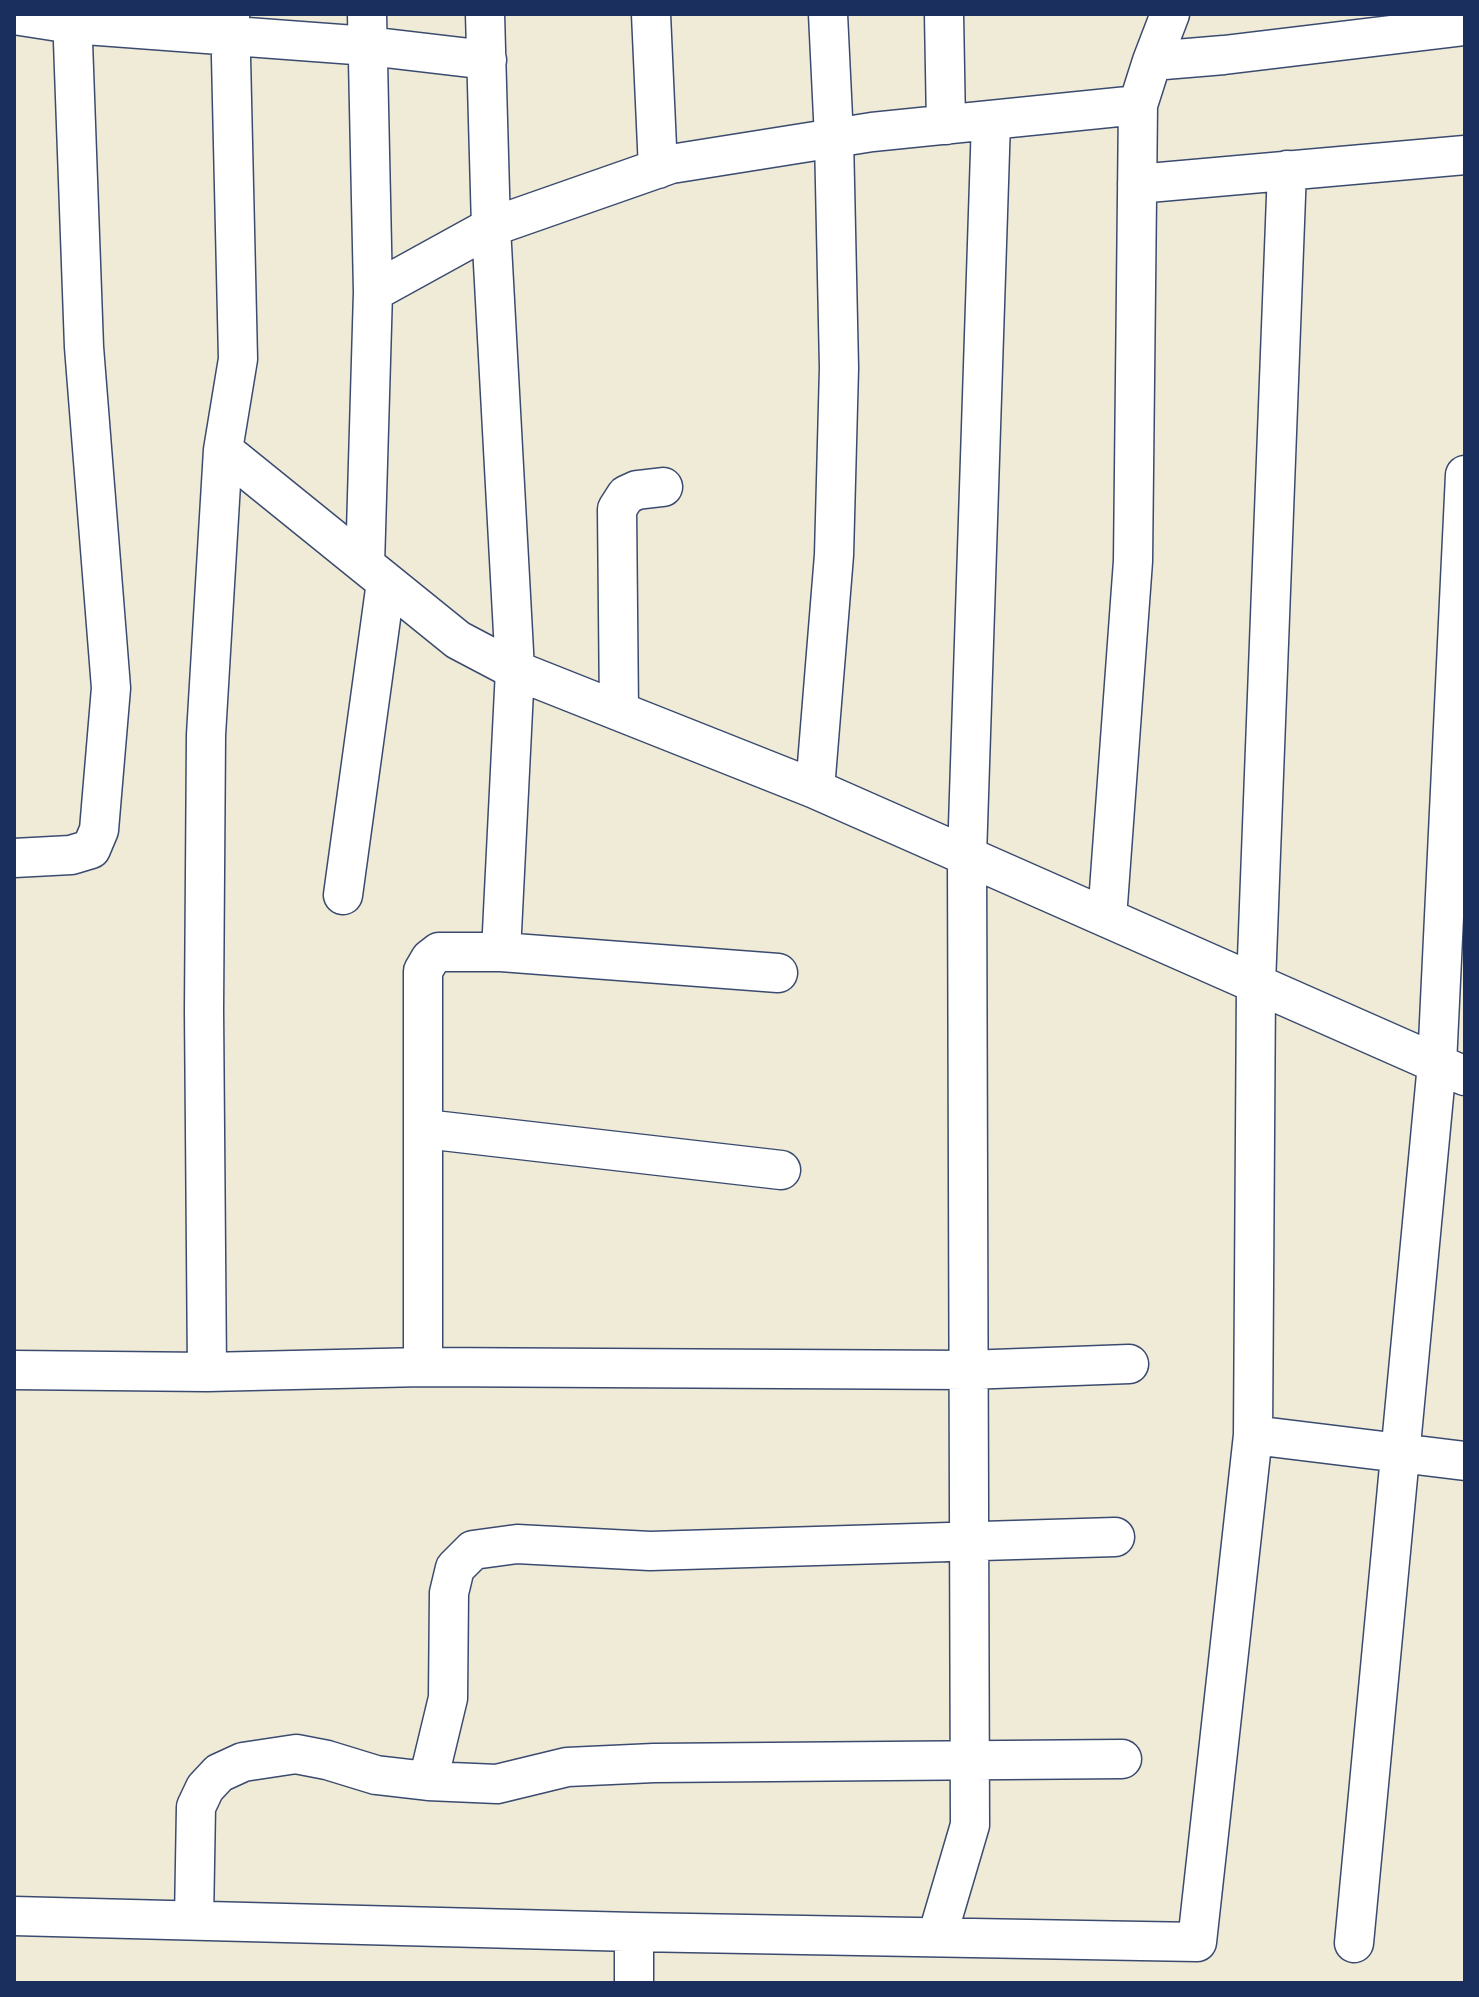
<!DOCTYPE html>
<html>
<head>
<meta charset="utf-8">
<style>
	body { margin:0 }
	#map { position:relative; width:1479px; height:1997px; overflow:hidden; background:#f0ebd7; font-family:"Playpen Sans",sans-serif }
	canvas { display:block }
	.frame { position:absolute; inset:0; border:16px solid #1b2f5e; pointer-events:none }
</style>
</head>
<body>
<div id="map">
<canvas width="1479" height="1997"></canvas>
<div class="frame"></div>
</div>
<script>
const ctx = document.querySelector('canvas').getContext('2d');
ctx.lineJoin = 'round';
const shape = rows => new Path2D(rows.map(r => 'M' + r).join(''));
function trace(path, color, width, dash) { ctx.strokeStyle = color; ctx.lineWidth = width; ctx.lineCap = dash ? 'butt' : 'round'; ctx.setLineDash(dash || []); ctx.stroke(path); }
const minor = shape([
	[367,14,373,292],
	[485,14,491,227,515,670,501,952],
	[651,14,658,169],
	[944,14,946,125],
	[14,15,72,24,368,46,487,60],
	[1152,61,1170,14],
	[1137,184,1465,155],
	[223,450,458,640,515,670,815,789,1465,1076],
	[365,565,373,292,491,227,671,164,872,132,1138,105,1152,61,1224,55,1465,26],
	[619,711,617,509,626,495,637,490,663,487],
	[815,789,834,555,839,368,834,138,828,14],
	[14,858,71,855,91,849,99,830,111,688,84,347,72,14],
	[343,895,386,582],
	[1107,918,1133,561,1138,105],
	[425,1129,781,1170],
	[423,1367,423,971,430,959,439,952,501,952,778,973],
	[14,1370,207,1372,423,1367,967,1370,1129,1364],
	[207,1372,204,1010,206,735,223,450,238,359,230,14],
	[1253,1435,1465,1461],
	[428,1781,497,1784,567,1767,654,1763,1122,1759],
	[14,1916,634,1932,1197,1942,1253,1435,1256,984,1287,170],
	[194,1920,196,1807,205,1788,219,1773,243,1762,296,1754,327,1760,376,1775,428,1781,448,1698,449,1593,455,1568,473,1550,517,1544,650,1551,1115,1537],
	[937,1937,970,1825,967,856,991,121],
	[1354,1943,1437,1064,1465,475],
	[634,1983,634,1932]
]);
trace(minor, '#3b4b70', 41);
trace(minor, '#fff', 38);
</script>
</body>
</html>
